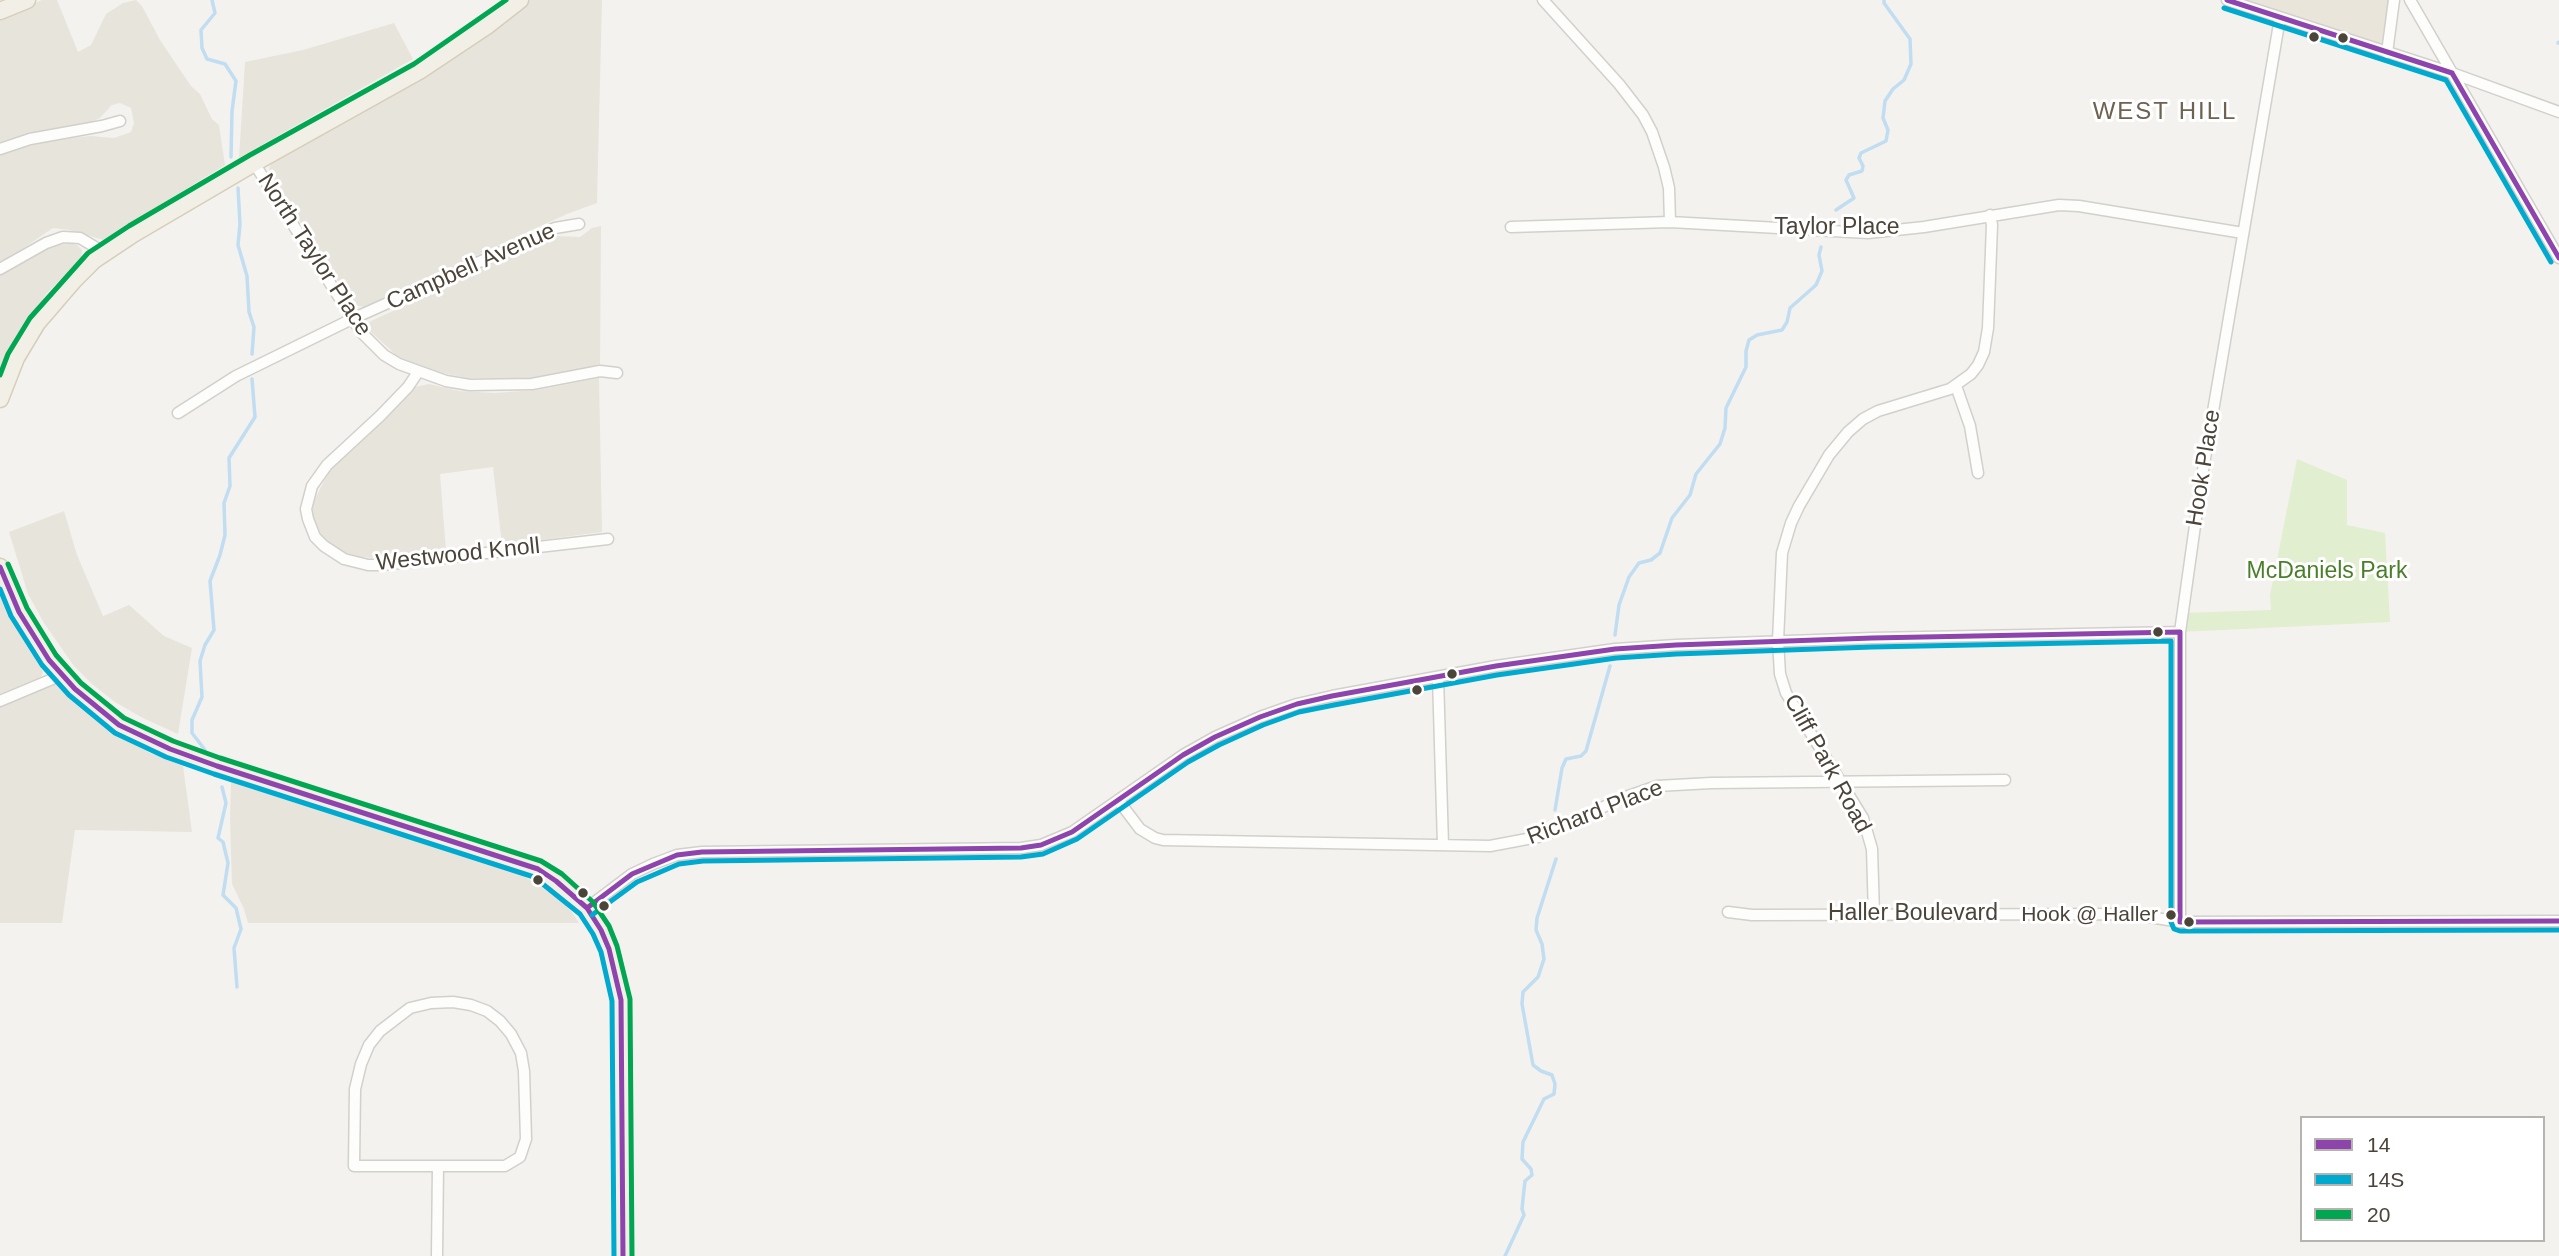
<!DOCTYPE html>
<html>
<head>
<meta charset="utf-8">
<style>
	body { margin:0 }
	#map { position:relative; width:2559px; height:1256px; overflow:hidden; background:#f4f2ee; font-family:Arial,sans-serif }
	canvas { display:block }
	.legend { position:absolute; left:2300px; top:1116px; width:245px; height:126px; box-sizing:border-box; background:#fff; border:2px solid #b7b4b0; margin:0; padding:9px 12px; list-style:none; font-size:21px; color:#4b4439 }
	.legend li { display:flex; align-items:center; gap:14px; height:35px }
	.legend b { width:35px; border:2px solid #b7b4b0 }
</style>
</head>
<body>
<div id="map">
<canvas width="2559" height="1256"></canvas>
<ul class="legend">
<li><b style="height:9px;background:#8e44ad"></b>14</li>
<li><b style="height:9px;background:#00a9ce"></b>14S</li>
<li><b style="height:9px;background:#00a651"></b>20</li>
</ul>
</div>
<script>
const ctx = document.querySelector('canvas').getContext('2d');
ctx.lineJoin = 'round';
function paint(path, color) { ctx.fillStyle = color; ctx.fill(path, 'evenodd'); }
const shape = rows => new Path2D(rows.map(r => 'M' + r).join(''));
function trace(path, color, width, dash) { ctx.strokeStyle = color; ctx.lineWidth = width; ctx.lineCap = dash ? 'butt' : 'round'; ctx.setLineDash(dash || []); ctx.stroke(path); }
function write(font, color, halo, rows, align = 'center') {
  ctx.font = font + ' Arial,sans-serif'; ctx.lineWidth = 6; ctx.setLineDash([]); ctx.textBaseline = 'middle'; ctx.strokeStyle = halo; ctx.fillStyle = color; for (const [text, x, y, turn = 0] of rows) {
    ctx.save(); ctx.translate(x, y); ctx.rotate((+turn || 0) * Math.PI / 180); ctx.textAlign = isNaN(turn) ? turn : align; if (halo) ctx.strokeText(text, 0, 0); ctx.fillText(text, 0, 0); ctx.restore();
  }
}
paint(shape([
	[42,0,57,0,78,52,91,45,106,14,123,3,136,0,142,6,160,40,191,86,200,94,212,119,219,125,225,165,104,240,69,230,53,228,15,254,0,262,0,153,58,139,91,136,114,138,131,132,134,123,131,108,120,103,112,105,100,118,92,122,43,131,0,143,0,18],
	[530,0,602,0,597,203,567,214,364,307,353,305,269,172,270,164,509,17],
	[394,23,413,59,239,158,245,62,303,50],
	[601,226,600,365,550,376,524,379,468,378,432,371,415,365,396,355,369,330,368,323,373,320,406,305,504,255,556,236,580,237,592,228],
	[70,243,77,245,82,250,81,260,48,292,16,336,0,370,0,274,53,246],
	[599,378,602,532,502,545,493,467,440,474,446,551,377,558,361,557,343,552,330,544,318,531,313,517,313,503,329,471,415,387,429,384,459,391,494,393,537,390],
	[64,511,77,555,103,616,129,605,164,636,192,648,178,734,143,718,115,702,92,684,74,666,44,623,28,594,9,532],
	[0,595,43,672,41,677,0,694],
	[56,684,108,730,150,753,183,766,192,832,75,830,62,923,0,923,0,707],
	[231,782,522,875,554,895,571,911,579,923,248,923,244,909,232,884,230,818]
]), '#e7e4dc');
paint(shape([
	[2240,0,2392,0,2383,48]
]), '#eae5da');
paint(shape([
	[2297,459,2347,480,2347,525,2385,533,2390,622,2180,632,2183,613,2271,610,2270,595]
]), '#e1eecf');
trace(shape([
	[212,0,215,13,201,30,202,48,207,59,225,64,236,81,232,111,231,157],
	[2558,43,2559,42],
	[238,188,240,224,238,245,247,276,249,312,254,327,252,354],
	[1836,210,1854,198,1846,180,1849,175,1862,171,1863,166,1859,158,1861,153,1886,141,1888,130,1883,118,1885,101,1893,89,1904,80,1911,64,1910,39,1884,3,1884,0],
	[1615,635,1619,605,1629,577,1639,563,1651,560,1660,553,1672,518,1690,495,1696,474,1720,444,1725,428,1726,408,1746,367,1746,351,1749,340,1757,335,1782,330,1787,322,1790,308,1816,285,1822,271,1819,255,1821,247],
	[205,750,192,733,192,720,202,697,200,661,205,645,214,630,210,581,220,555,225,535,224,503,230,486,229,458,255,417,252,379],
	[222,787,226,803,218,838,223,842,228,863,223,895,236,908,241,929,234,948,237,987],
	[1555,810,1562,768,1566,759,1581,756,1586,751,1610,666],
	[1505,1256,1524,1215,1522,1209,1524,1190,1525,1181,1532,1175,1531,1169,1522,1159,1523,1142,1544,1099,1554,1094,1555,1084,1552,1075,1541,1071,1533,1065,1522,1004,1523,992,1538,977,1544,959,1542,944,1536,930,1537,918,1556,859]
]), '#c0ddf1', 3.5);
const street = shape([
	[1543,0,1619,84,1643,115,1652,132,1664,167,1669,188,1670,222],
	[2227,0,2452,73,2559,112],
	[2410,0,2559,258],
	[2387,53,2394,0],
	[0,149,30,139,102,126,120,121],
	[254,163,361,332,384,355,399,364,446,381,470,385,532,384,600,371,617,373],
	[1511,227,1670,222,1868,233,1924,227,2059,205,2079,206,2243,233],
	[0,269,46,243,63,237,80,238,105,253],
	[418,372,408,387,380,416,327,465,312,486,306,509,308,519,315,537,324,546,344,559,368,565,382,565,608,539],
	[1956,386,1970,426,1978,473],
	[178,413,236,376,352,319,555,228,579,224],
	[1438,677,1443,845],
	[0,701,62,675],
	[1118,800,1140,829,1155,838,1163,840,1490,846,1543,836,1620,799,1657,786,1711,783,2005,780],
	[587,908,632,874,653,864,677,855,702,852,1021,848,1041,845,1072,832,1183,755,1215,737,1260,717,1297,704,1332,696,1496,666,1615,649,1676,645,1872,638,2180,632],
	[1728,912,1752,915,2132,914,2180,922,2559,921],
	[1874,914,1872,849,1863,818,1786,693,1780,674,1778,641,1782,553,1791,523,1799,506,1829,455,1848,432,1863,419,1878,411,1950,389,1971,374,1978,365,1984,352,1988,328,1992,225,1990,215],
	[2180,922,2180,632,2202,476,2280,18],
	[453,1002,471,1005,487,1011,500,1021,511,1034,521,1053,524,1071,526,1139,520,1157,505,1166,354,1166,355,1089,361,1064,369,1045,380,1031,410,1008,431,1003,453,1002],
	[437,1256,438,1166]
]);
const primary = shape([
	[0,11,27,0],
	[0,399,16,358,37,323,74,280,94,260,133,234,254,163,419,71,488,25,520,0],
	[0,567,19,612,49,660,75,689,119,725,170,749,217,766,512,859,538,869,556,881,587,908,601,930,609,949,621,1000,623,1256]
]);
trace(street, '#d2d0cb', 13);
trace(primary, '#d6cebb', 19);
trace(street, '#fdfdfc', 10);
trace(primary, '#f2efe6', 16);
trace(shape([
	[2227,0,2452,73],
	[2452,73,2559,258],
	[0,567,19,612,49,660,75,689,119,725,170,749,217,766,538,869,556,881,587,908,601,930,609,949,621,1000,623,1256],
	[2180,632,2180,922],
	[587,908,632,874,677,855,702,852,1021,848,1041,845,1072,832,1183,755,1215,737,1260,717,1297,704,1332,696,1496,666,1615,649,1676,645,1872,638,2180,632],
	[2180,922,2559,921]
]), '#8e44ad', 5);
trace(shape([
	[2224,8,2446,80,2551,262],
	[0,589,11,616,42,665,69,695,115,733,166,757,214,774,534,877,580,914,593,934,601,952,612,1001,614,1256],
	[592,915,637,882,679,864,703,861,1021,857,1043,854,1077,839,1188,762,1219,745,1263,725,1299,712,1334,705,1497,675,1616,658,1676,654,1872,647,2171,641,2171,922,2174,929,2180,931,2559,930]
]), '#00a9ce', 5);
trace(shape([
	[0,375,8,354,30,318,88,253,129,226,250,155,414,64,506,0],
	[8,564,27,608,56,655,81,683,124,718,173,741,220,758,541,861,562,874,593,902,609,926,617,946,630,999,632,1256]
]), '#00a651', 5);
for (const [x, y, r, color] of [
	[2314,37,6,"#4b4439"],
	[2343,38,6,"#4b4439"],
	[2158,632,6,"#4b4439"],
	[1452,674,6,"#4b4439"],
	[1417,690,6,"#4b4439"],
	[538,880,6,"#4b4439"],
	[583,893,6,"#4b4439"],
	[604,906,6,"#4b4439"],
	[2171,915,6,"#4b4439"],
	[2189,922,6,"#4b4439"]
]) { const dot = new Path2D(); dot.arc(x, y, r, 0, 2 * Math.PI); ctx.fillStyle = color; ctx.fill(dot); trace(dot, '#fff', 2.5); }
write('21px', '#4b4439', '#fff', [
	["Hook @ Haller",2158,915]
], 'right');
write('23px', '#4b4439', '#fff', [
	["Taylor Place",1837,228],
	["North Taylor Place",314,255,57],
	["Campbell Avenue",471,267,-24],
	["Hook Place",2204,468,-81],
	["Westwood Knoll",458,555,-6],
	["Cliff Park Road",1827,764,61],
	["Richard Place",1595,813,-21],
	["Haller Boulevard",1913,914]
]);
write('23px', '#4a7f2a', '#fff', [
	["McDaniels Park",2327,572]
]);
ctx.letterSpacing = '2px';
write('24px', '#6e6250', '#fff', [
	["WEST HILL",2165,112]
]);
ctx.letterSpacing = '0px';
</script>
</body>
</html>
